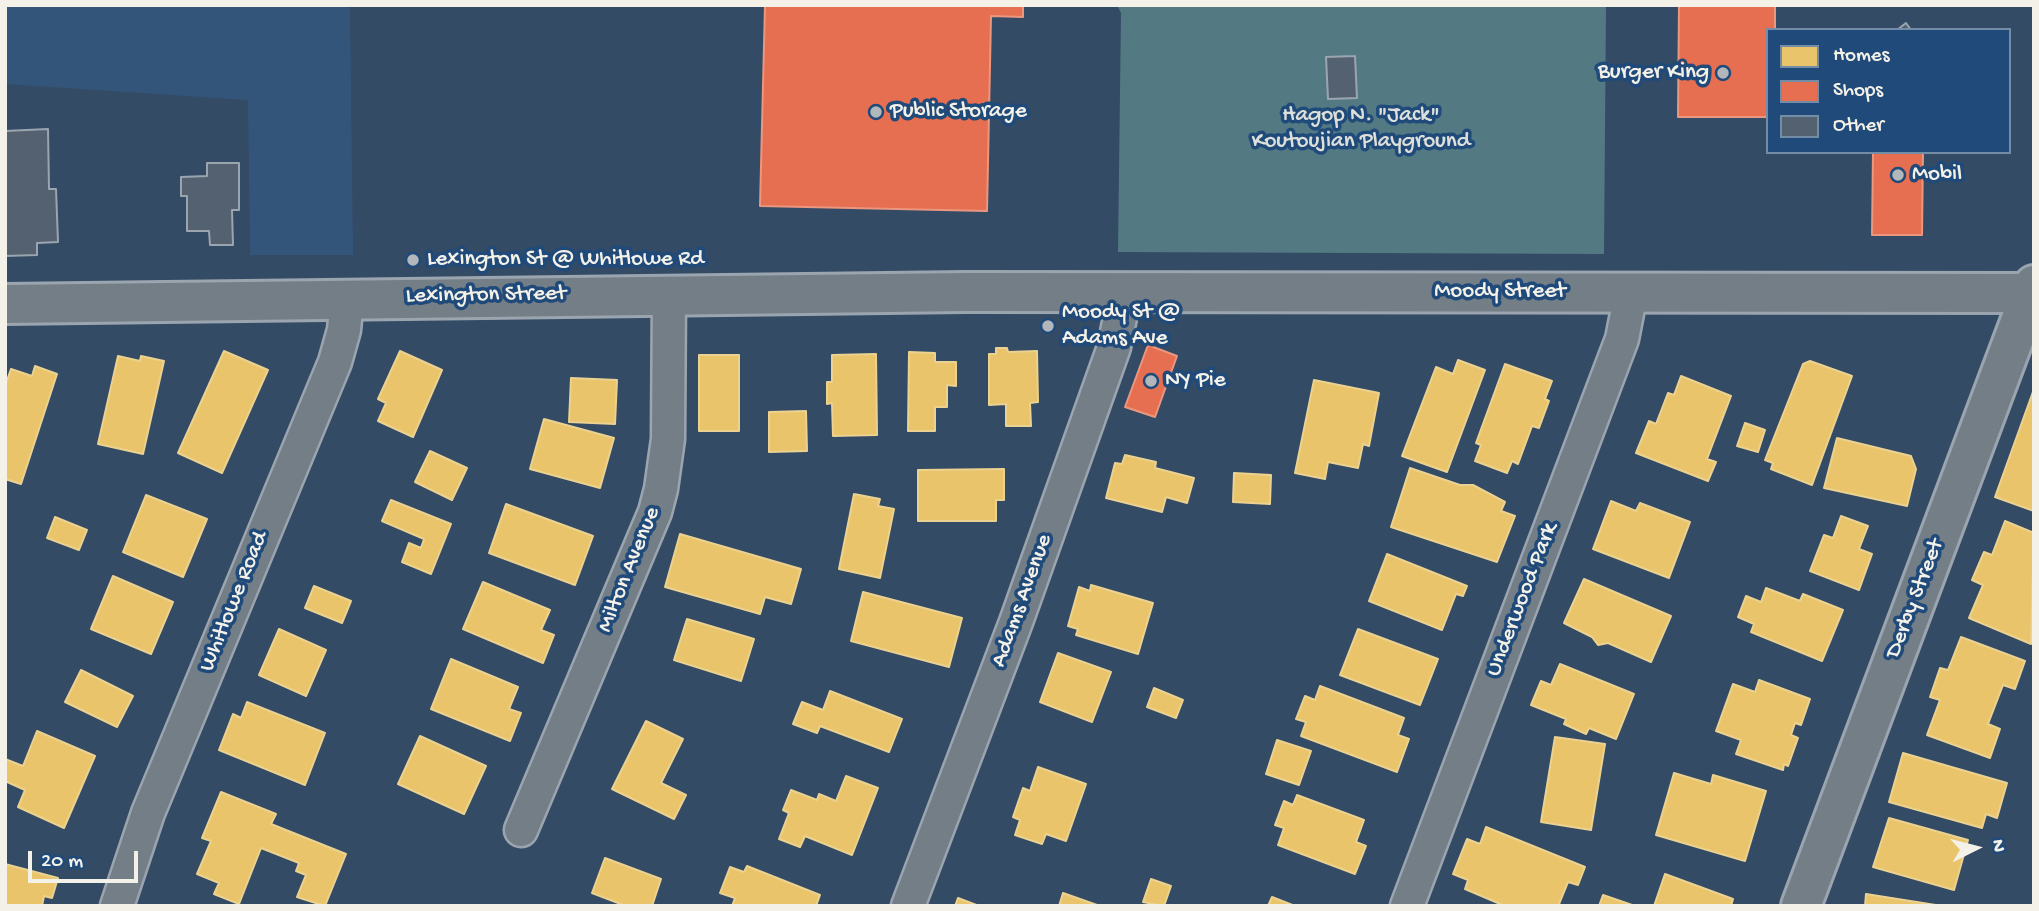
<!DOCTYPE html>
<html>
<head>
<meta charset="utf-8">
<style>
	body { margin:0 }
	#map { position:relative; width:2039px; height:911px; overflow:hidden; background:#344b65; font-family:"Gochi Hand",sans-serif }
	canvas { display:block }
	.frame { position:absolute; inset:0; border:7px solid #f4f1e8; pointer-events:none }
	.legend { position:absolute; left:1766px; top:28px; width:245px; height:126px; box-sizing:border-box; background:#1f4a7a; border:2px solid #748da6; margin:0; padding:9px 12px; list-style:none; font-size:21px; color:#f4f1e8 }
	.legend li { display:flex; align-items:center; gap:14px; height:35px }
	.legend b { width:35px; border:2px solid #748da6 }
	.north { position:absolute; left:1941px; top:813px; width:70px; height:70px; -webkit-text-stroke:5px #1f4a7a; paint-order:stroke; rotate:84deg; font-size:19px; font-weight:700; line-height:28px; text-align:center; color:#f4f1e8 }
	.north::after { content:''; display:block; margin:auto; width:24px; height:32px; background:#f4f1e8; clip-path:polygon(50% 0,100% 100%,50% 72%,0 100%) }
	.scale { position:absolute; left:28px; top:851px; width:110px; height:32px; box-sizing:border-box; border:4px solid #f4f1e8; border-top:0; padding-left:9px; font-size:21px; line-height:24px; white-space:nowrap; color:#f4f1e8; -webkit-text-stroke:5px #1f4a7a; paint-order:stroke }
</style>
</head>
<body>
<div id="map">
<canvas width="2039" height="911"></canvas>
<div class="frame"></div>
<ul class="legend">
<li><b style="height:19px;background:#e9c46a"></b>Homes</li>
<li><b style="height:19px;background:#e76f51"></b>Shops</li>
<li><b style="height:19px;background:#546170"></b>Other</li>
</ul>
<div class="north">N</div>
<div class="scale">20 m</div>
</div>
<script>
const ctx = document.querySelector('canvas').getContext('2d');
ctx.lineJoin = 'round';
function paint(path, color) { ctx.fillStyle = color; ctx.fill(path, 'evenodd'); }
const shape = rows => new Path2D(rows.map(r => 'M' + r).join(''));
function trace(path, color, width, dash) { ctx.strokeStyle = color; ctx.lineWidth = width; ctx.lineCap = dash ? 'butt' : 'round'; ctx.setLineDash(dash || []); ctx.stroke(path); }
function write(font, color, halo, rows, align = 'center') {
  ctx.font = font + ' "Gochi Hand",sans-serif'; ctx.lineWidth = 7; ctx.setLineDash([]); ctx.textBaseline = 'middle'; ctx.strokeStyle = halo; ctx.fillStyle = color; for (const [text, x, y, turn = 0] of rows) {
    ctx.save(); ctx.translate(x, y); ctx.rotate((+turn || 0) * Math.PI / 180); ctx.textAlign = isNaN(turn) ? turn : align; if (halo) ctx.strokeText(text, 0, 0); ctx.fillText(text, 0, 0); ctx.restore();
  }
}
paint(shape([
	[5,5,350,5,353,255,250,255,248,100,5,84]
]), '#34557a');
paint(shape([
	[1117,5,1606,5,1604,254,1118,252,1121,13]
]), '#537a83');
const homes = shape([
	[996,348,1007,348,1008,352,1037,351,1038,402,1030,403,1031,426,1006,426,1006,404,989,405,989,354,996,354,996,348],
	[224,351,268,370,222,473,178,453,224,351],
	[400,351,442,370,413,437,378,421,386,403,378,399,400,351],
	[909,352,935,353,935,362,956,362,956,386,947,385,947,407,935,407,935,431,908,431,909,352],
	[876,354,877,435,833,436,832,403,827,404,827,382,832,382,832,355,876,354],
	[699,355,739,355,739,431,699,431,699,355],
	[118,356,140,361,141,356,164,361,143,454,98,444,118,356],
	[1458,360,1485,370,1447,472,1402,456,1436,367,1453,374,1458,360],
	[1810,361,1852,376,1812,485,1771,469,1773,463,1765,460,1803,364,1810,361],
	[1505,364,1552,381,1545,399,1549,401,1539,428,1532,426,1518,464,1512,461,1507,473,1475,461,1481,445,1476,443,1505,364],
	[35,366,57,374,21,484,5,479,5,386,11,369,32,376,35,366],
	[1681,376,1731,396,1707,459,1716,462,1708,481,1636,453,1649,421,1656,424,1668,393,1674,395,1681,376],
	[571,378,617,380,615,424,569,422,571,378],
	[1314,380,1379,393,1369,446,1363,444,1358,468,1328,462,1325,479,1295,473,1314,380],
	[2034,389,2034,511,1995,497,2034,389],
	[806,411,807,451,769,452,769,412,806,411],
	[544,419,614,438,600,488,530,469,544,419],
	[1745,423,1765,430,1758,452,1737,446,1745,423],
	[1837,438,1911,456,1916,469,1907,506,1824,488,1837,438],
	[430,451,467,468,452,500,415,482,430,451],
	[1125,455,1156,462,1155,468,1194,478,1187,503,1166,497,1162,512,1106,498,1115,463,1122,464,1125,455],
	[1410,468,1460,485,1473,485,1505,502,1501,511,1515,516,1497,562,1391,527,1410,468],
	[1004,469,1004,500,996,500,996,521,918,521,918,470,1004,469],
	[1234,473,1271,475,1270,504,1233,502,1234,473],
	[854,494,880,499,878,506,894,509,880,578,839,569,854,494],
	[146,495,207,519,183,577,123,552,146,495],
	[391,500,451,524,431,574,402,562,409,543,421,548,424,539,382,521,391,500],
	[1611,501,1636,511,1640,503,1690,522,1669,578,1593,549,1611,501],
	[506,504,593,536,575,585,489,553,506,504],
	[1841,516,1868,526,1859,549,1872,554,1859,590,1810,571,1824,535,1833,538,1841,516],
	[55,517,87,530,79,550,47,538,55,517],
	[2005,521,2034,533,2031,644,1969,618,1983,585,1972,580,1984,552,1992,555,2005,521],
	[680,534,801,569,791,604,765,597,760,614,665,587,680,534],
	[1387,554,1467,586,1463,596,1456,594,1442,630,1369,601,1387,554],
	[113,576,173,602,151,654,91,629,113,576],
	[1584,579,1671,616,1651,662,1608,643,1598,645,1592,637,1564,623,1584,579],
	[483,582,550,610,541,630,554,635,543,663,463,629,483,582],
	[1091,585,1153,603,1138,654,1076,635,1078,629,1068,626,1079,587,1090,591,1091,585],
	[314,586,351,601,342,623,305,608,314,586],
	[1766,588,1800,601,1803,594,1843,610,1822,661,1751,632,1754,624,1738,617,1746,596,1761,602,1766,588],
	[863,592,962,618,949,667,851,641,863,592],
	[687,619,754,639,741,681,674,660,687,619],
	[279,629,326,650,306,696,259,675,279,629],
	[1358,629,1438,659,1420,705,1340,675,1358,629],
	[1961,637,2025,661,2015,689,2003,685,1988,724,2000,729,1990,758,1927,735,1940,700,1930,697,1940,668,1948,670,1961,637],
	[1058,653,1111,672,1092,722,1040,702,1058,653],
	[451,659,518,687,509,709,521,713,510,741,431,709,451,659],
	[1560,664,1634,694,1616,739,1589,728,1586,734,1564,724,1566,719,1531,705,1541,681,1551,685,1560,664],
	[81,670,133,696,117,727,65,702,81,670],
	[1759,680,1810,699,1801,725,1795,723,1791,735,1798,738,1788,766,1784,764,1783,770,1736,754,1741,740,1716,731,1733,684,1755,692,1759,680],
	[1320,686,1404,718,1398,735,1409,739,1397,772,1301,736,1306,722,1296,719,1305,696,1315,700,1320,686],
	[1154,688,1183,700,1176,718,1147,707,1154,688],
	[830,691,902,719,889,752,820,726,817,733,793,724,802,702,823,710,830,691],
	[247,702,325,733,305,785,219,750,233,714,241,718,247,702],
	[646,721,683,739,661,783,686,795,674,819,612,789,646,721],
	[37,731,95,756,64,828,18,807,25,790,5,781,5,759,23,766,37,731],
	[420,736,486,766,464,814,398,784,420,736],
	[1555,737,1605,744,1591,830,1541,822,1555,737],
	[1277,740,1311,751,1299,785,1266,774,1277,740],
	[1903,753,2007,783,1997,818,1986,814,1982,828,1889,802,1903,753],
	[1038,767,1086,784,1066,841,1046,834,1042,844,1015,835,1020,820,1013,817,1023,788,1030,791,1038,767],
	[1674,773,1711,784,1713,775,1766,791,1745,861,1656,835,1674,773],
	[846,776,878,788,852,855,805,836,800,847,779,839,789,813,783,810,791,790,817,800,819,794,836,801,846,776],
	[221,792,276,814,271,824,346,854,325,906,297,897,306,875,296,871,299,863,261,848,239,904,214,894,219,883,197,874,211,841,202,838,221,792],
	[1297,795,1364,820,1356,842,1366,846,1355,874,1278,845,1284,828,1275,825,1284,801,1293,805,1297,795],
	[1889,818,1968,840,1954,890,1873,867,1889,818],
	[1486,827,1585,867,1578,885,1568,882,1559,904,1562,906,1505,906,1465,889,1468,880,1453,874,1467,839,1480,844,1486,827],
	[605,858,661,879,652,906,626,906,592,893,605,858],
	[5,864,58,878,52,898,44,896,42,906,5,906,5,864],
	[747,866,820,895,816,906,732,906,735,898,720,893,730,867,744,872,747,866],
	[1665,874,1733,899,1731,906,1654,906,1665,874],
	[1151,879,1171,886,1164,906,1143,902,1151,879],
	[1063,893,1097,905,1097,906,1059,906,1063,893],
	[1866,894,1942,906,1865,906,1866,894],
	[1603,895,1635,906,1599,906,1603,895],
	[1272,897,1295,906,1268,906,1272,897],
	[958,898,979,906,955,906,958,898]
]);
paint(homes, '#e9c46a');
trace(homes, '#ecd290', 2);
const shops = shape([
	[765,5,1023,5,1023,17,991,16,987,211,760,206,765,5],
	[1679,5,1775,5,1775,30,1768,30,1768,117,1678,117,1679,5],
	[1873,152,1923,152,1922,235,1872,235,1873,152],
	[1148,345,1177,356,1155,417,1125,407,1148,345]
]);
paint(shops, '#e76f51');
trace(shops, '#eb967e', 2);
const building = shape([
	[1906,23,1911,30,1897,30,1906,23],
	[1355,56,1357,98,1328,99,1326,57,1355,56],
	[48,129,49,189,56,189,58,242,37,243,37,255,5,256,5,131,48,129],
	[207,163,239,163,239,210,232,210,233,245,210,245,209,231,187,231,187,196,181,196,181,177,207,176,207,163]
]);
paint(building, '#546170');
trace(building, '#9ba5af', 2);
const street = shape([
	[521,830,655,512,661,489,668,439,669,294],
	[117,906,148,813,335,362,344,330,347,298],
	[908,906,1016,622,1114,347,1125,293],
	[1407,906,1622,339,1631,293]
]);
const secondary = shape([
	[1801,906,2034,285]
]);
const primary = shape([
	[5,304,966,292,2034,293]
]);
trace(street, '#9ba5af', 37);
trace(secondary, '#9ba5af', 44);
trace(primary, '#9ba5af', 44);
trace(street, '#737e87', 32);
trace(secondary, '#737e87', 38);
trace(primary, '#737e87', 38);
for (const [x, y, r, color] of [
	[1723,73,7,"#b1b7ba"],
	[876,112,7,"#b1b7ba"],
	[1898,175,7,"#b1b7ba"],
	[413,260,7,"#b1b7ba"],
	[1048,326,7,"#b1b7ba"],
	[1151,381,7,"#b1b7ba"]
]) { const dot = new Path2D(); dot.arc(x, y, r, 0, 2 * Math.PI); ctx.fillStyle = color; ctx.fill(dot); trace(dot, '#1f4a7a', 2.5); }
write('23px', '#f4f1e8', '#1f4a7a', [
	["Burger King",1709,73,"right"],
	["Public Storage",890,112],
	["Mobil",1912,175],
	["Lexington St @ Whitlowe Rd",427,260],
	["Moody St @",1062,313],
	["Adams Ave",1062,339],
	["NY Pie",1165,381]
], 'left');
write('23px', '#dde0da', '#1f4a7a', [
	["Hagop N. \"Jack\"",1361,116],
	["Koutoujian Playground",1361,142]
]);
write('23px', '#f4f1e8', '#1f4a7a', [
	["Moody Street",1500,292],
	["Lexington Street",486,296,-1],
	["Milton Avenue",630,570,-68],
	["Derby Street",1916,599,-69],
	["Underwood Park",1523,600,-69],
	["Adams Avenue",1023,601,-70],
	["Whitlowe Road",235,602,-68]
]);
</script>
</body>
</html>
